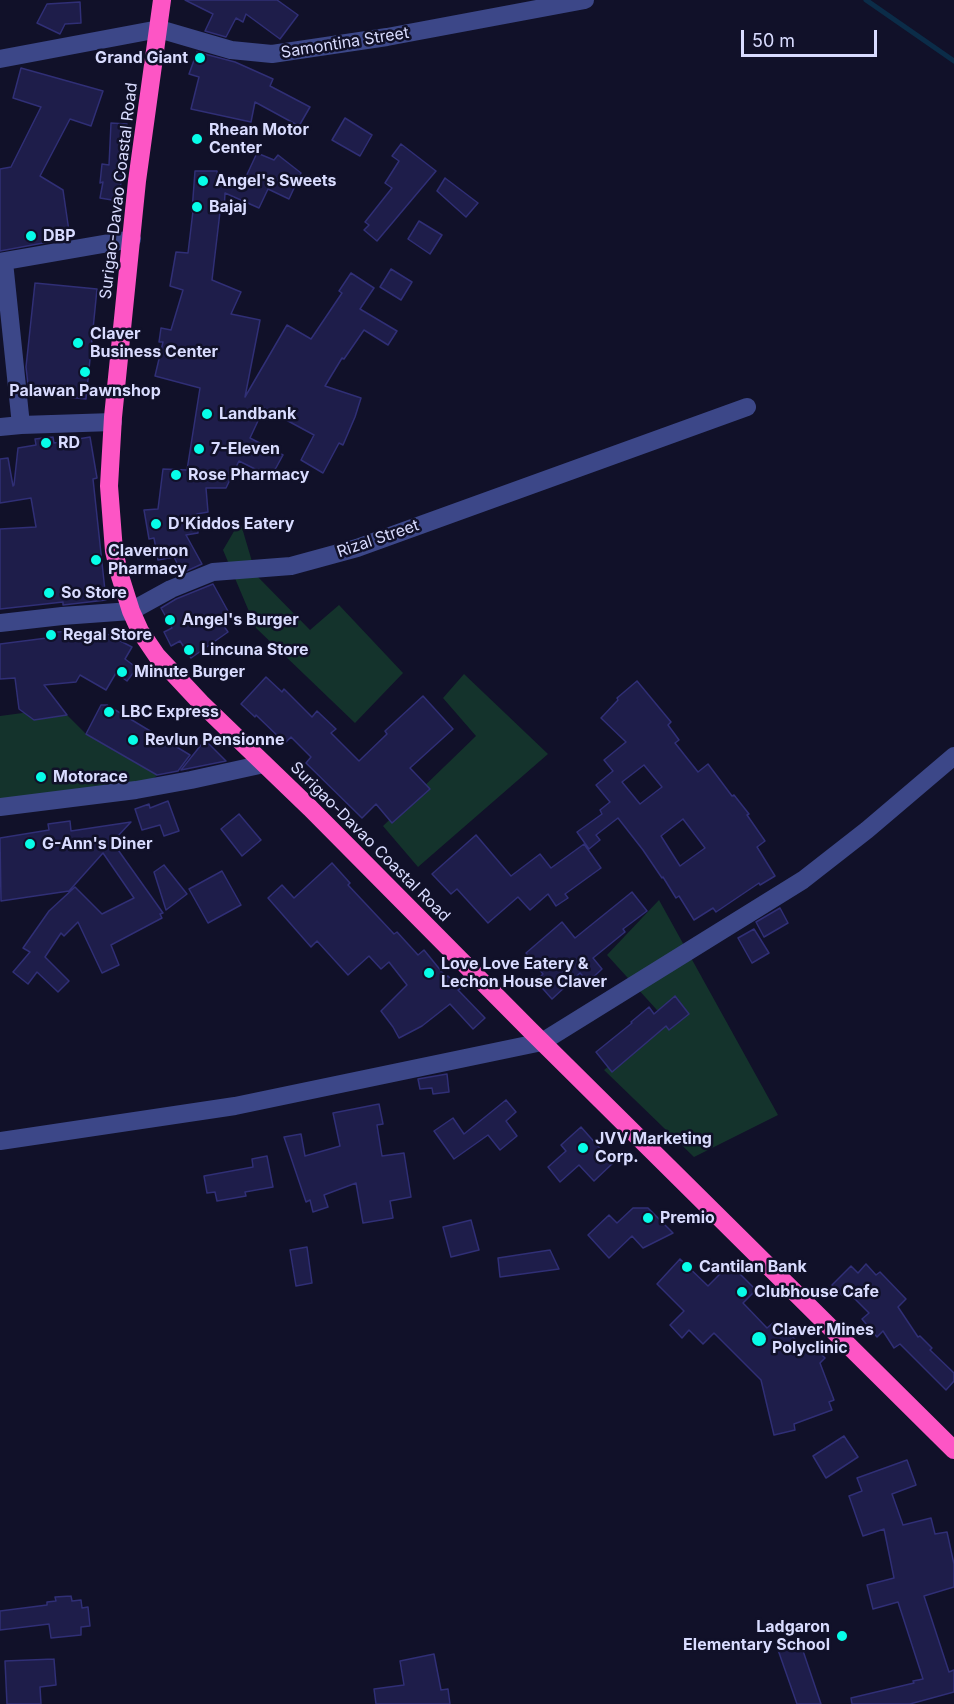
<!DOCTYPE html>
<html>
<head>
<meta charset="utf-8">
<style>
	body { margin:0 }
	#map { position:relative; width:954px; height:1704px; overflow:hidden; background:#111129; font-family:Inter,sans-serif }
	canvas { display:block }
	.scale { position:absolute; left:741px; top:30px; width:136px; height:27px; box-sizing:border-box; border:3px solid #d9dcff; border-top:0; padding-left:8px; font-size:18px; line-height:21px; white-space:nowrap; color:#d9dcff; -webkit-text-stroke:4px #111129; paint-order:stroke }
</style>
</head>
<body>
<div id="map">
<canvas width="954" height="1704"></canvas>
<div class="scale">50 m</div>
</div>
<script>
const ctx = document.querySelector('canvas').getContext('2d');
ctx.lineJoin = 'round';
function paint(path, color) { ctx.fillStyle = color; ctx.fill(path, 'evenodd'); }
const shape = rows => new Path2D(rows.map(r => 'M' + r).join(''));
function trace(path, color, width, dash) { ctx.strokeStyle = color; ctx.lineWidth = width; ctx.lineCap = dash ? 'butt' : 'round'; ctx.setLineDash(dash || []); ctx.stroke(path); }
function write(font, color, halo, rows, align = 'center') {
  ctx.font = font + ' Inter,sans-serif'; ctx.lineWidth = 5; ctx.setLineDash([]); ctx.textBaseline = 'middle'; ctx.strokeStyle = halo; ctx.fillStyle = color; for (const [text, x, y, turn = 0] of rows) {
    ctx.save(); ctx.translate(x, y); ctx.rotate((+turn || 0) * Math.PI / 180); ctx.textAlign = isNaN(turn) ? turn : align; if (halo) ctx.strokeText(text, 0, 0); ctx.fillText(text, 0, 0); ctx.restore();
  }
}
paint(shape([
	[240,521,256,575,310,630,339,605,403,673,355,723,256,628,223,550],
	[464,674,548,754,418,867,383,826,476,736,443,698],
	[60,708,86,734,158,775,151,780,0,800,0,716],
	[659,900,778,1115,694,1157,604,1070,666,1020,607,955]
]), '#14332c');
trace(shape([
	[866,0,954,61]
]), '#0b2c48', 5);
const building = shape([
	[185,0,277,0,298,15,280,39,246,14,243,22,236,18,226,37,205,31,213,14,185,0],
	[80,2,81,23,65,24,60,34,37,23,47,4,80,2],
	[197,52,235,62,273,79,270,86,310,107,299,126,255,102,251,122,191,109,199,77,189,74,197,52],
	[21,68,103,91,91,126,70,119,40,176,63,190,70,238,0,251,0,169,11,167,41,107,13,98,21,68],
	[345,118,372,135,360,156,332,140,345,118],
	[111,123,127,124,125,158,118,201,100,198,103,182,100,183,102,164,109,165,111,123],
	[401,144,436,171,377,241,364,230,369,225,365,222,392,188,385,183,399,161,392,156,401,144],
	[257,153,274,160,278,155,301,173,289,199,268,189,259,208,225,193,224,212,220,212,212,280,241,292,231,314,260,320,245,397,287,325,311,339,342,293,339,291,351,273,374,288,360,309,397,331,388,345,364,330,344,359,342,358,325,386,361,398,355,417,343,445,339,443,323,473,301,460,314,435,264,408,250,438,283,455,271,477,239,461,226,488,206,488,208,512,197,514,198,533,186,535,202,564,182,573,174,557,158,560,154,538,149,539,144,510,158,509,163,469,187,470,200,388,155,376,163,342,159,342,161,328,171,330,183,290,170,286,176,252,188,253,193,211,192,211,195,171,217,171,218,179,243,183,257,153],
	[445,178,478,203,466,217,437,191,445,178],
	[419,221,442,235,430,254,408,239,419,221],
	[391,269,412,282,401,300,380,287,391,269],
	[35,283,97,289,86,399,29,393,26,367,35,283],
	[53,437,54,443,90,437,97,478,93,479,106,600,63,605,63,602,0,609,0,529,36,527,31,498,0,503,0,459,8,458,13,486,14,485,18,448,36,445,35,439,53,437],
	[213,584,229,613,219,619,228,632,191,658,180,641,171,646,164,632,172,628,161,608,176,599,213,584],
	[70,631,70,635,100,635,101,631,132,647,125,659,137,668,127,681,116,673,106,690,80,675,76,682,44,685,67,715,34,720,19,709,15,678,0,679,0,644,47,638,46,633,70,631],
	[266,677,282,692,284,689,312,717,317,711,336,729,331,733,359,761,387,734,385,731,423,696,453,729,410,768,430,789,392,823,376,804,362,818,306,763,311,757,291,737,285,743,256,715,255,717,241,704,266,677],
	[637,681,671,722,668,725,679,740,675,743,698,772,708,764,732,796,734,795,749,814,747,815,765,841,757,847,775,876,760,885,759,883,716,912,713,908,694,920,679,896,676,898,663,877,662,878,643,850,618,818,596,835,600,840,589,849,577,832,602,814,600,810,610,802,596,785,613,771,604,760,626,742,601,718,618,700,617,698,637,681],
	[644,765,662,787,640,804,622,782,644,765],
	[683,819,705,848,680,866,661,836,683,819],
	[101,705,107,705,190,755,178,771,157,775,86,734,101,705],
	[205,740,226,761,181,770,205,740],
	[168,801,179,831,164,836,160,825,142,830,135,809,149,804,150,808,168,801],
	[239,814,261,840,242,856,221,829,239,814],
	[70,821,71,831,131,822,116,838,111,840,163,913,160,914,162,918,111,945,119,965,102,973,78,922,64,936,61,933,45,957,69,981,58,992,37,972,28,984,13,972,30,952,23,948,49,911,75,887,102,914,134,898,103,853,69,891,1,901,0,838,49,830,48,824,70,821],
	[476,835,511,876,540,854,551,868,584,844,601,868,565,894,568,898,556,906,548,894,530,910,518,897,488,923,457,889,451,894,432,874,476,835],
	[332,863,350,883,348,885,394,934,397,932,418,955,424,950,446,977,448,976,460,989,458,990,485,1018,473,1029,450,1004,422,1026,399,1038,393,1027,381,1011,407,985,389,962,381,969,369,956,348,975,317,941,311,947,268,898,282,885,294,898,332,863],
	[164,865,187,894,166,910,154,872,164,865],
	[222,871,241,905,208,923,189,889,222,871],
	[632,892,647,911,623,929,625,932,593,958,602,969,588,982,580,973,552,999,536,981,543,974,526,953,562,922,575,938,632,892],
	[780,908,788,923,764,937,756,922,780,908],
	[754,929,769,953,752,963,738,938,754,929],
	[675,996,689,1014,669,1030,666,1026,612,1072,596,1052,632,1023,631,1022,649,1007,654,1014,675,996],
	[447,1074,449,1092,433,1094,432,1088,420,1089,418,1079,447,1074],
	[506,1100,516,1112,506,1121,517,1136,500,1150,488,1135,454,1159,434,1131,453,1118,464,1134,506,1100],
	[379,1104,383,1124,377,1125,382,1156,404,1153,411,1197,390,1201,393,1218,363,1223,356,1183,324,1195,328,1207,313,1212,310,1200,306,1202,284,1137,301,1134,305,1156,340,1146,333,1113,379,1104],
	[581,1127,613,1163,594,1181,579,1165,560,1182,548,1167,566,1151,561,1145,581,1127],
	[267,1156,273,1187,245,1192,246,1196,217,1201,215,1192,207,1193,204,1176,253,1167,252,1159,267,1156],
	[633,1208,648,1208,673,1233,643,1248,632,1236,609,1258,588,1235,609,1215,617,1223,633,1208],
	[471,1220,479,1250,451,1257,443,1227,471,1220],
	[307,1247,312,1283,296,1286,290,1250,307,1247],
	[550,1250,559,1269,500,1277,498,1258,550,1250],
	[680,1259,708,1286,730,1264,756,1290,743,1303,767,1328,773,1323,786,1337,790,1334,808,1353,814,1347,825,1358,820,1363,834,1400,829,1402,832,1410,794,1424,795,1430,774,1435,761,1380,714,1333,703,1344,689,1330,682,1338,670,1325,684,1311,657,1284,680,1259],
	[866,1264,876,1275,880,1272,906,1299,898,1307,918,1337,920,1336,932,1348,930,1350,954,1373,954,1381,946,1390,900,1344,894,1348,883,1331,877,1337,862,1319,869,1313,847,1291,843,1296,832,1285,851,1266,858,1273,866,1264],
	[844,1436,858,1457,826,1478,813,1456,844,1436],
	[907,1460,916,1485,892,1494,903,1525,931,1518,935,1534,947,1532,954,1564,954,1587,924,1596,949,1672,954,1670,954,1692,910,1704,852,1704,851,1698,914,1683,913,1681,923,1679,898,1602,873,1609,867,1585,894,1578,884,1529,863,1536,849,1496,862,1491,857,1478,907,1460],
	[71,1596,72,1601,81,1600,82,1608,88,1607,90,1626,81,1627,81,1635,51,1638,49,1624,0,1630,0,1611,47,1605,47,1602,56,1601,55,1597,71,1596],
	[799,1639,821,1704,797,1704,777,1647,799,1639],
	[434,1654,441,1690,448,1689,450,1704,376,1704,374,1689,404,1685,400,1661,434,1654],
	[54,1659,56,1685,40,1687,41,1704,7,1704,5,1661,54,1659]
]);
paint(building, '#1e1d4a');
trace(building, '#302f76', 1.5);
trace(shape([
	[0,59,159,29,231,50,272,54,387,37,585,0],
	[0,262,132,239],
	[4,262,21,425],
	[0,427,21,425,113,422],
	[0,623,62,616,131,611,171,589,213,572,291,566,357,548,747,407],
	[0,807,136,790,191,780,264,764],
	[0,1141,235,1106,542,1042,803,880,867,830,954,756]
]), '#3c4788', 18);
trace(shape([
	[162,0,137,181,113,417,109,486,114,551,120,576,131,611,140,631,157,656,201,703,310,808,529,1029,954,1450]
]), '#fd55c5', 18);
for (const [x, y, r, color] of [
	[200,58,6,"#07fde8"],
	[197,139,6,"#07fde8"],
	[203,181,6,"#07fde8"],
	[197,207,6,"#07fde8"],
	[31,236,6,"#07fde8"],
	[78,343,6,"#07fde8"],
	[85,372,6,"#07fde8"],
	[207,414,6,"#07fde8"],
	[46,443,6,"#07fde8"],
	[199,449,6,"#07fde8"],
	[176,475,6,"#07fde8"],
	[156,524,6,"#07fde8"],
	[96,560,6,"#07fde8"],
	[49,593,6,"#07fde8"],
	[170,620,6,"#07fde8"],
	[51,635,6,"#07fde8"],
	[189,650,6,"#07fde8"],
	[122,672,6,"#07fde8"],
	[109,712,6,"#07fde8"],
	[133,740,6,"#07fde8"],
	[41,777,6,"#07fde8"],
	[30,844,6,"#07fde8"],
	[429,973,6,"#07fde8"],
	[583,1148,6,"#07fde8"],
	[648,1218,6,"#07fde8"],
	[687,1267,6,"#07fde8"],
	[742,1292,6,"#07fde8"],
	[759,1339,8,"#07fde8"],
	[842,1636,6,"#07fde8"]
]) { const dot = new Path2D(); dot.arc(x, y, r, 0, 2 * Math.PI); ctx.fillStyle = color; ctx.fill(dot); trace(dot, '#111129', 2); }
write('16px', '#d9dcff', '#111129', [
	["Samontina Street",345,43,-9],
	["Surigao-Davao Coastal Road",119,191,-83],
	["Rizal Street",378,539,-19],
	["Surigao-Davao Coastal Road",370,842,45]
]);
write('bold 16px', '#d9dcff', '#111129', [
	["Grand Giant",188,58,"right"],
	["Rhean Motor",209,130],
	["Center",209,148],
	["Angel's Sweets",215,181],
	["Bajaj",209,207],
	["DBP",43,236],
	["Claver",90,334],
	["Business Center",90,352],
	["Palawan Pawnshop",85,391,"center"],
	["Landbank",219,414],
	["RD",58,443],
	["7-Eleven",211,449],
	["Rose Pharmacy",188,475],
	["D'Kiddos Eatery",168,524],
	["Clavernon",108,551],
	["Pharmacy",108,569],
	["So Store",61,593],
	["Angel's Burger",182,620],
	["Regal Store",63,635],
	["Lincuna Store",201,650],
	["Minute Burger",134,672],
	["LBC Express",121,712],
	["Revlun Pensionne",145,740],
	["Motorace",53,777],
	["G-Ann's Diner",42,844],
	["Love Love Eatery &",441,964],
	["Lechon House Claver",441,982],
	["JVV Marketing",595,1139],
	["Corp.",595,1157],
	["Premio",660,1218],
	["Cantilan Bank",699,1267],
	["Clubhouse Cafe",754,1292],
	["Claver Mines",772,1330],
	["Polyclinic",772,1348],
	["Ladgaron",830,1627,"right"],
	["Elementary School",830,1645,"right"]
], 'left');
</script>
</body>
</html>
